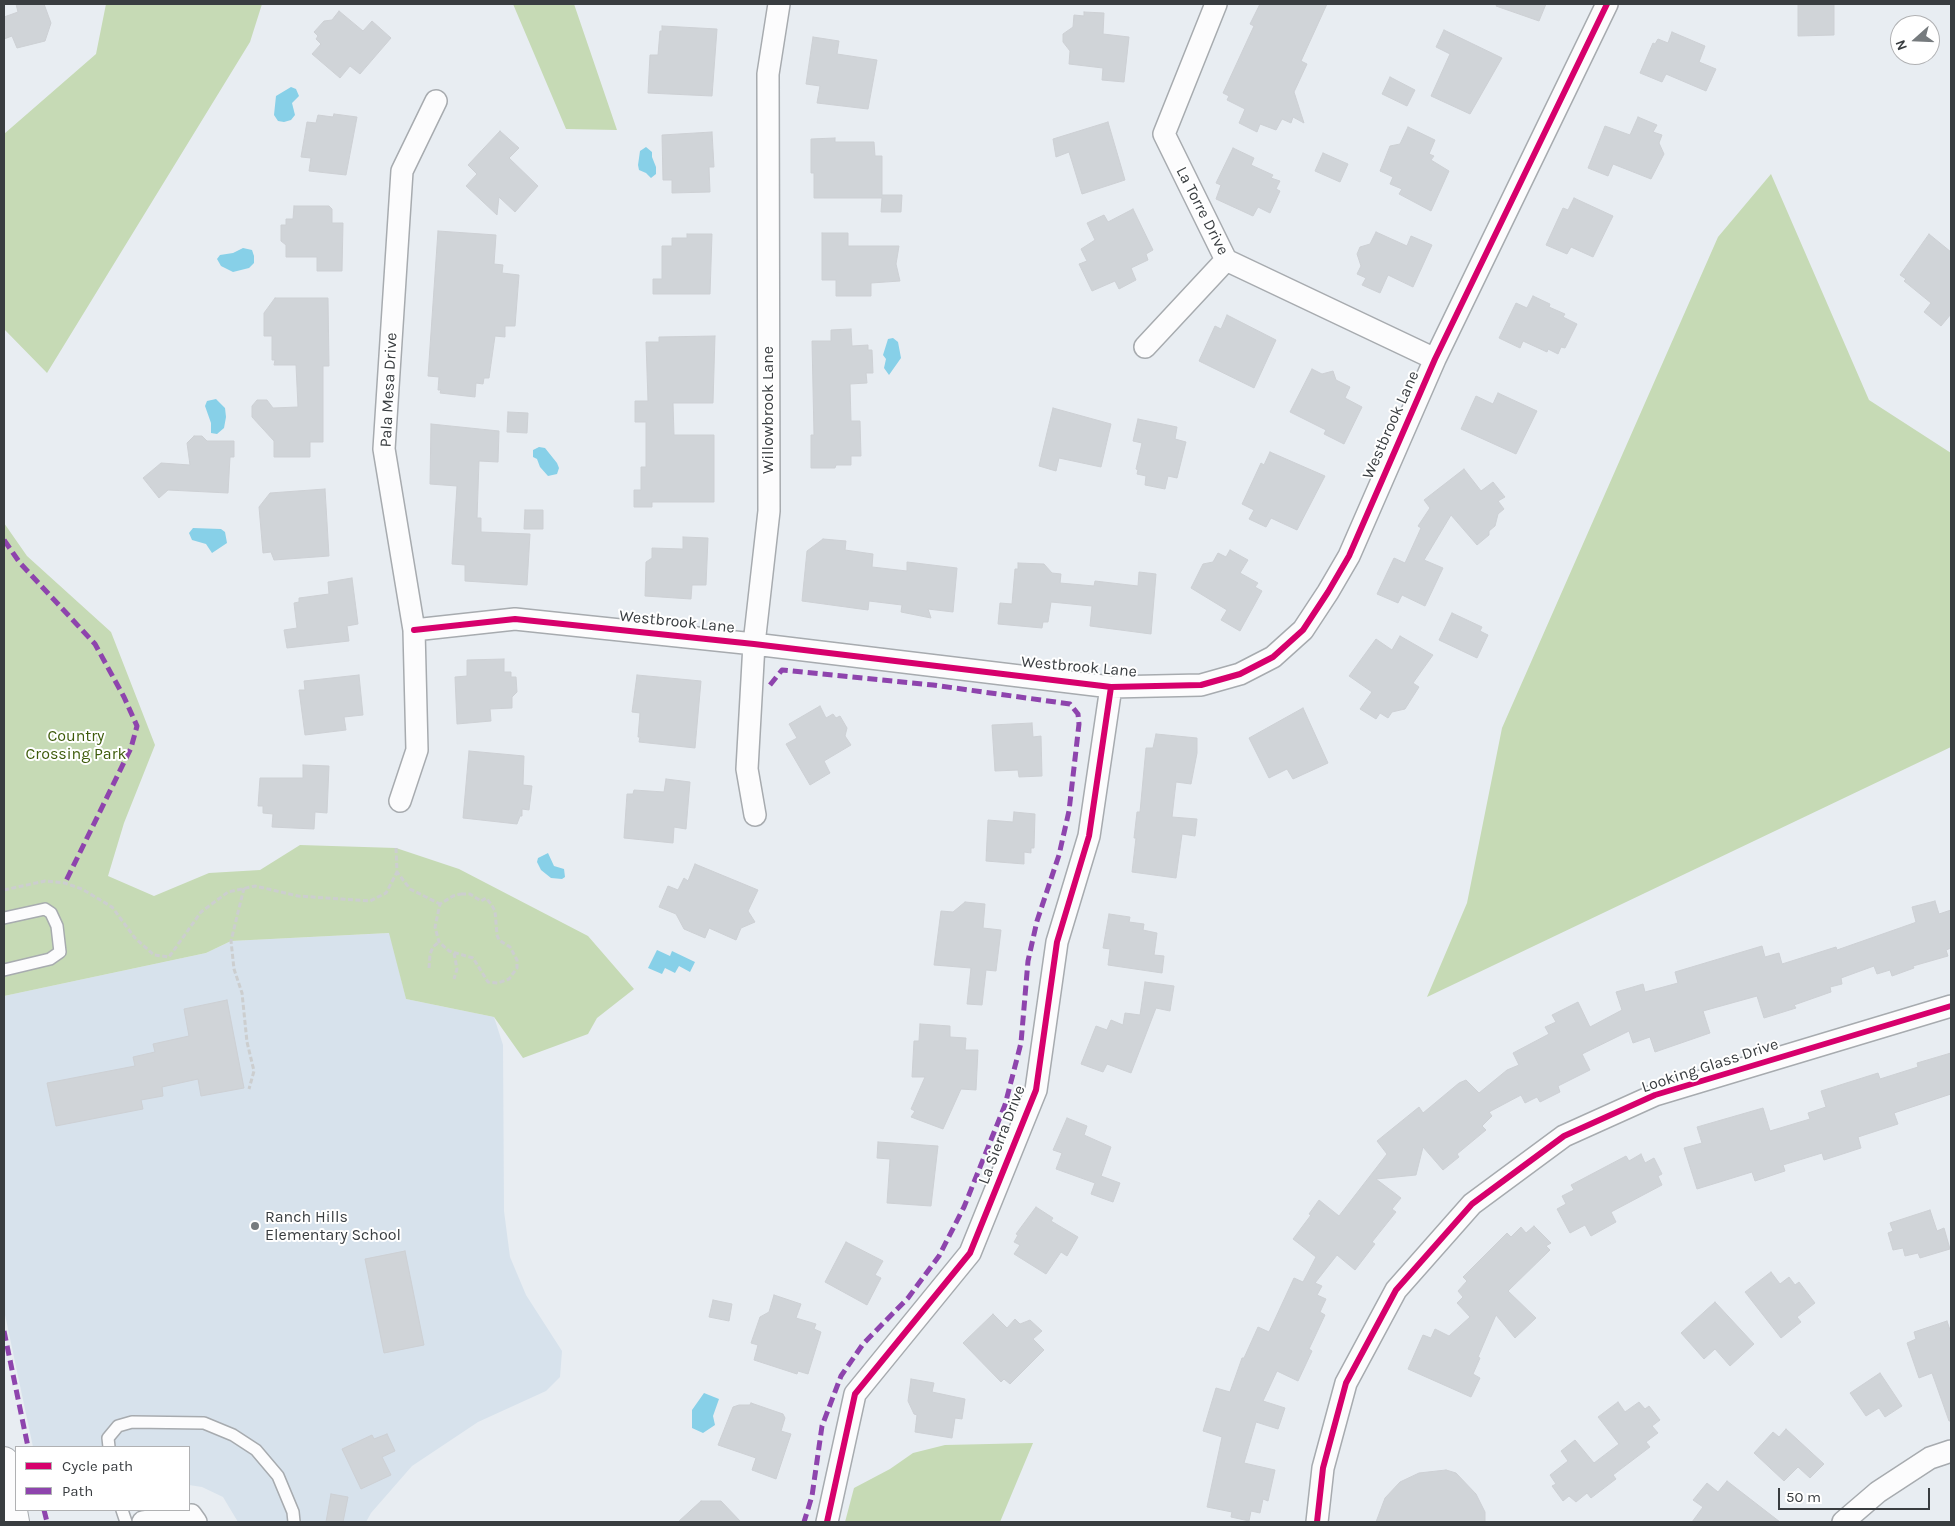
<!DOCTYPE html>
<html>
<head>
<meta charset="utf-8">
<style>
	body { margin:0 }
	#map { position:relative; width:1955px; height:1526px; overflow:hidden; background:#e8edf2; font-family:Karla,sans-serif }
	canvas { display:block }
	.frame { position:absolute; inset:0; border:5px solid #393d40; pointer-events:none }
	.legend { position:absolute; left:15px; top:1446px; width:175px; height:65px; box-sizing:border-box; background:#fff; border:1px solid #b0b1b3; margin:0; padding:6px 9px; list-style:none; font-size:15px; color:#393d40 }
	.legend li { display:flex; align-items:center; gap:10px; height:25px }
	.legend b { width:25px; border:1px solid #b0b1b3 }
	.north { position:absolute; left:1890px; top:15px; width:50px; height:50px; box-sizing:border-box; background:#fff; border:1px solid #b0b1b3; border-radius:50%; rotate:250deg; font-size:14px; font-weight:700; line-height:20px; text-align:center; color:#393d40 }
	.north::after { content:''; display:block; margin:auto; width:18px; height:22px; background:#767b7e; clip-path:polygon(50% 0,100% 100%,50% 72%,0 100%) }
	.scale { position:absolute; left:1778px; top:1488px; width:152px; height:22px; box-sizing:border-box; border:2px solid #393d40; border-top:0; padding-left:6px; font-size:15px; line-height:18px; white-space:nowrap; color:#393d40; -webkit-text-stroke:4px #fff; paint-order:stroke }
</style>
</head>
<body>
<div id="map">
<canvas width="1955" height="1526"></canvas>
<div class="frame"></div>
<ul class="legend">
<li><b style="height:6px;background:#d6006c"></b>Cycle path</li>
<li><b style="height:6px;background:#8e44ad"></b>Path</li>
</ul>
<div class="north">N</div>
<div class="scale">50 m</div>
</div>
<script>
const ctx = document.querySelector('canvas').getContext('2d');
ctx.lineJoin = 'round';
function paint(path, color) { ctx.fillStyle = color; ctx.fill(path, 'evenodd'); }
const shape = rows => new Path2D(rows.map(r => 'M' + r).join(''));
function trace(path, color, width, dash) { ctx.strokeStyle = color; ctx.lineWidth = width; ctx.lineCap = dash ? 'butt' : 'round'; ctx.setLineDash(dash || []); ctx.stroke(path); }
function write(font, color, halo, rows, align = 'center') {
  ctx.font = font + ' Karla,sans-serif'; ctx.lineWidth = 4; ctx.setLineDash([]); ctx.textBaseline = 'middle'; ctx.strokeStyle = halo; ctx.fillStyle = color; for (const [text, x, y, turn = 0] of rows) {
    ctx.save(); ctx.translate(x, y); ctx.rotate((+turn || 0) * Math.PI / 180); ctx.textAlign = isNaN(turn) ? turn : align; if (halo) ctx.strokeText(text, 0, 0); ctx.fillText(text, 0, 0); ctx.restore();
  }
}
paint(shape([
	[390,933,406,999,494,1017,503,1045,504,1211,510,1257,526,1295,562,1351,560,1377,546,1391,478,1422,412,1466,371,1513,366,1522,238,1522,223,1497,202,1487,189,1485,189,1447,33,1447,4,1310,4,996,206,953,231,941]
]), '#d7e2ec');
paint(shape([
	[106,4,262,4,250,42,47,373,4,329,4,134,96,54],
	[513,4,574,4,617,130,566,129],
	[1771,174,1869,400,1951,453,1951,747,1427,997,1467,903,1502,728,1718,237],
	[4,523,27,556,111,632,155,745,124,823,108,876,154,896,209,873,260,870,300,845,396,848,459,869,588,936,634,989,597,1018,588,1034,523,1058,494,1017,406,999,389,933,231,941,206,953,4,996],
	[1033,1443,1000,1522,845,1522,854,1488,890,1469,913,1453,945,1445]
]), '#c6dab5');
paint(shape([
	[291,87,296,89,299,96,292,103,295,115,291,120,284,122,278,121,274,115,276,96],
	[646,147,652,152,652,157,656,167,656,174,651,178,646,173,639,170,638,165,640,151],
	[243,248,252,250,254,256,254,263,249,268,233,272,221,266,217,259,220,255,233,253],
	[893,338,898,342,901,358,889,375,884,368,886,359,883,355,888,339],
	[216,399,225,408,226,417,224,428,217,434,211,433,211,423,205,406,207,401],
	[539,447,545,448,557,463,559,468,557,474,548,476,540,467,537,459,533,457,533,450],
	[193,528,221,529,225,532,227,543,212,553,206,544,192,540,189,533],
	[548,853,554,866,564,869,565,877,562,879,551,878,541,870,537,862,538,858],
	[657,950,670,956,672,951,695,962,690,972,679,966,675,973,665,968,662,974,648,968],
	[704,1393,719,1399,713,1416,715,1425,703,1433,692,1428,692,1410]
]), '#87d0e8');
const building = shape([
	[16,4,44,4,51,23,45,41,17,48,12,36,4,39,4,17,18,12,16,4],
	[1260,4,1327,4,1301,61,1307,64,1294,92,1304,123,1293,117,1291,123,1282,119,1276,130,1260,124,1257,132,1239,123,1245,109,1227,100,1229,96,1223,93,1254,26,1250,24,1260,4],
	[1497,4,1546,4,1539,21,1496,6,1497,4],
	[1798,4,1834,4,1834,35,1798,36,1798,4],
	[339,11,363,31,372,21,391,38,360,74,350,66,340,78,312,54,321,44,316,39,318,36,314,32,324,21,332,20,339,11],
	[1084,12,1104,13,1103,34,1129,37,1124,82,1102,80,1103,68,1069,64,1070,51,1063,42,1063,34,1073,27,1074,15,1084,16,1084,12],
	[662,26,717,29,712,96,648,93,650,55,658,55,660,31,662,31,662,26],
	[1444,30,1502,58,1470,114,1431,96,1450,54,1436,47,1444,30],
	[1672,32,1705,46,1699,62,1716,69,1706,91,1666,74,1662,82,1640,73,1653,43,1655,44,1658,39,1668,43,1672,32],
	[813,37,839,41,837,54,877,60,868,109,817,103,820,86,806,84,813,37],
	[1390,77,1415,90,1407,106,1382,94,1390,77],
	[334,114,357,117,346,175,309,171,311,158,301,157,307,122,316,123,318,115,333,117,334,114],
	[1638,117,1657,125,1653,132,1662,135,1659,143,1664,154,1651,179,1613,164,1608,176,1588,168,1605,126,1630,135,1638,117],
	[1108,122,1125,180,1082,194,1069,152,1056,157,1053,139,1108,122],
	[1408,127,1435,140,1429,154,1434,156,1431,160,1449,171,1431,211,1399,194,1402,189,1390,184,1393,177,1380,171,1390,146,1400,144,1408,127],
	[500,131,519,148,509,158,538,186,515,212,499,197,497,215,466,186,477,174,468,165,500,131],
	[712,132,714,167,709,167,710,192,672,193,672,180,663,180,662,135,712,132],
	[835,138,835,142,874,142,875,156,882,156,882,195,902,195,901,212,881,212,882,198,814,198,814,173,811,173,811,139,835,138],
	[1233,148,1254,158,1251,165,1273,175,1271,178,1280,181,1276,189,1280,191,1270,213,1258,207,1253,216,1216,199,1221,185,1216,183,1233,148],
	[1323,153,1348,164,1340,182,1315,171,1323,153],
	[1574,198,1613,216,1593,257,1571,247,1567,254,1546,245,1563,208,1568,210,1574,198],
	[294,206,329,206,332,209,332,223,343,223,342,271,317,271,317,257,286,257,286,245,281,241,281,225,286,225,286,219,293,219,294,206],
	[1133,209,1153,250,1146,254,1148,260,1131,268,1136,280,1119,289,1115,281,1092,291,1079,264,1087,261,1081,249,1095,240,1087,223,1104,215,1108,222,1133,209],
	[438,231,496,235,494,264,503,265,502,273,519,275,515,326,505,326,505,337,495,336,489,378,484,378,483,384,476,383,475,397,440,393,441,390,438,390,439,377,428,376,438,231],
	[1376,232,1407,246,1411,236,1432,245,1413,287,1388,275,1380,293,1362,285,1366,278,1357,274,1361,266,1357,254,1360,247,1370,244,1376,232],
	[822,233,848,233,848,246,899,246,896,264,900,281,871,283,871,296,836,296,836,280,822,280,822,233],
	[687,234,712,234,710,294,653,294,653,279,662,279,662,246,672,246,672,238,687,238,687,234],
	[1929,234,1951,252,1951,314,1941,326,1924,312,1931,303,1904,281,1906,279,1900,275,1929,234],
	[1533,296,1550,304,1549,307,1565,314,1563,317,1577,324,1565,348,1561,347,1558,354,1548,349,1547,352,1523,341,1520,348,1499,338,1516,303,1527,308,1533,296],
	[275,298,328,298,329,366,323,366,323,442,310,442,310,457,274,457,274,441,252,417,252,406,257,400,267,400,273,408,298,407,296,365,274,365,275,360,272,360,272,336,264,336,264,313,275,298],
	[1227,315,1276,340,1254,388,1199,361,1215,326,1221,329,1227,315],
	[851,329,852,346,868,345,868,350,872,350,873,373,866,373,867,383,850,384,851,421,860,421,861,456,851,456,851,465,836,465,835,468,811,468,811,435,814,435,812,341,831,341,831,330,851,329],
	[715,336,713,403,673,403,674,435,714,435,714,502,652,502,652,507,634,507,634,490,641,490,641,467,646,467,646,422,635,422,635,401,648,401,646,342,659,342,659,337,715,336],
	[1312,369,1322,374,1333,371,1336,380,1350,387,1345,398,1362,407,1344,444,1324,434,1326,430,1290,412,1312,369],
	[1498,393,1537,411,1516,454,1461,429,1476,396,1493,404,1498,393],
	[1053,408,1111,424,1101,467,1059,458,1056,471,1039,466,1053,408],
	[508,412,528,413,527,433,507,432,508,412],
	[1138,419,1177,427,1175,439,1186,442,1177,478,1168,476,1165,489,1145,485,1146,476,1137,474,1138,470,1136,469,1142,443,1133,441,1138,419],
	[431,424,499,431,498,462,479,461,477,518,481,518,481,532,530,534,527,585,465,581,465,565,452,564,457,486,430,484,431,424],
	[194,436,202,436,207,441,234,441,234,457,230,457,228,493,168,490,159,498,143,478,161,463,190,465,187,443,194,436],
	[1270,452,1325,476,1297,530,1271,518,1266,527,1249,519,1254,510,1242,504,1261,463,1264,465,1270,452],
	[1464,469,1481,491,1493,482,1505,497,1498,501,1504,509,1498,514,1495,526,1489,531,1489,535,1477,545,1451,515,1424,560,1443,568,1425,606,1402,595,1398,603,1377,594,1394,558,1405,563,1421,528,1418,526,1430,508,1424,500,1464,469],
	[325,489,329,556,274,560,271,552,263,553,259,507,270,493,325,489],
	[525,510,543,510,543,529,524,529,525,510],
	[683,537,708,538,706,585,692,585,691,599,645,596,646,562,652,558,652,548,683,549,683,537],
	[823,539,846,541,845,550,873,554,872,567,907,571,907,562,957,568,953,612,928,609,931,618,901,612,902,605,869,601,868,610,802,601,807,551,823,539],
	[1230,550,1248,560,1240,573,1258,583,1255,587,1262,591,1240,631,1221,620,1227,610,1191,588,1203,564,1213,562,1218,553,1226,557,1230,550],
	[1018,563,1044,564,1052,573,1061,574,1060,583,1094,586,1095,581,1138,586,1139,572,1156,574,1151,634,1090,626,1092,606,1051,602,1048,622,1043,622,1042,628,998,624,1000,603,1012,604,1015,569,1018,569,1018,563],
	[352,578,358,624,347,626,349,641,287,648,284,630,297,628,294,603,299,602,299,598,329,594,328,582,352,578],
	[1452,613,1482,627,1480,631,1488,635,1477,658,1439,640,1452,613],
	[1400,636,1433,655,1413,683,1419,687,1405,709,1392,712,1388,718,1380,713,1376,719,1360,709,1372,692,1349,676,1376,639,1392,650,1400,636],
	[504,659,504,672,511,672,511,677,516,677,517,692,512,697,512,708,490,709,491,721,457,724,455,677,467,676,467,660,504,659],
	[359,675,363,715,344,717,346,730,305,735,299,690,305,690,304,681,359,675],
	[637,675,701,681,695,748,639,742,640,737,638,737,640,713,632,712,637,675],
	[820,706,826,718,833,714,836,718,840,716,847,728,845,736,851,745,824,761,830,773,810,785,786,744,797,738,789,724,820,706],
	[1303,708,1328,763,1293,779,1287,769,1269,778,1249,738,1303,708],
	[1032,723,1033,737,1041,736,1042,776,1019,777,1018,770,995,771,992,725,1032,723],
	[1156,734,1197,738,1197,753,1191,784,1176,782,1172,817,1197,819,1195,836,1182,834,1176,878,1132,872,1136,838,1134,838,1137,812,1140,812,1146,748,1153,748,1156,734],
	[469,751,524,756,523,785,532,786,529,810,522,809,522,816,520,816,517,824,463,818,469,751],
	[303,765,329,766,327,813,315,812,314,829,272,827,273,814,263,813,263,806,258,806,260,778,303,778,303,765],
	[666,779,690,782,686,829,674,827,673,843,624,838,627,794,633,794,634,790,664,792,666,779],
	[1014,812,1035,814,1034,848,1031,848,1031,853,1024,852,1024,864,986,861,988,820,1013,822,1014,812],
	[695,864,758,890,748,911,755,922,741,928,736,940,709,928,705,938,684,929,676,914,659,907,668,886,678,890,684,878,688,881,695,864],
	[1935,901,1939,914,1951,910,1951,948,1946,950,1948,956,1913,966,1914,968,1892,976,1890,970,1877,974,1874,966,1841,978,1842,984,1830,987,1831,992,1794,1005,1796,1008,1764,1018,1757,996,1703,1011,1710,1033,1655,1052,1650,1037,1633,1043,1629,1031,1582,1054,1590,1070,1558,1086,1560,1092,1540,1102,1537,1097,1525,1103,1521,1095,1489,1112,1492,1116,1482,1126,1486,1130,1457,1154,1459,1157,1443,1170,1423,1147,1416,1175,1376,1179,1401,1198,1392,1209,1396,1212,1372,1242,1375,1244,1355,1270,1337,1255,1315,1283,1322,1286,1317,1295,1326,1299,1320,1312,1325,1315,1309,1349,1312,1351,1298,1381,1277,1371,1263,1401,1285,1408,1278,1429,1256,1422,1244,1463,1275,1470,1268,1501,1263,1499,1260,1513,1251,1511,1249,1521,1231,1517,1232,1512,1207,1507,1222,1437,1203,1431,1216,1388,1230,1392,1242,1358,1244,1358,1258,1327,1269,1332,1294,1278,1303,1282,1316,1257,1293,1239,1311,1215,1309,1214,1319,1200,1339,1216,1387,1154,1377,1141,1419,1107,1423,1113,1459,1083,1466,1080,1479,1093,1507,1070,1519,1065,1513,1053,1549,1034,1545,1027,1556,1022,1552,1015,1578,1002,1590,1027,1622,1010,1616,992,1643,984,1645,992,1678,983,1675,972,1762,946,1765,957,1779,953,1782,964,1836,947,1837,950,1914,923,1916,922,1912,907,1935,901],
	[965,902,985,904,983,928,1001,930,996,971,986,970,982,1005,967,1004,971,968,934,965,941,911,953,912,965,902],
	[1109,914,1130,917,1129,922,1144,924,1143,930,1157,933,1154,955,1164,956,1162,973,1108,965,1110,949,1103,948,1109,914],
	[1145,982,1174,986,1170,1011,1156,1008,1131,1073,1107,1064,1103,1072,1081,1064,1096,1026,1107,1030,1111,1020,1123,1025,1125,1013,1140,1015,1145,982],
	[227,1000,244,1088,201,1096,198,1079,162,1087,163,1096,141,1100,143,1109,56,1126,47,1083,135,1066,133,1057,155,1052,153,1044,189,1036,184,1009,227,1000],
	[920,1024,950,1026,950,1037,966,1038,965,1050,978,1050,976,1090,961,1089,943,1129,911,1117,915,1111,911,1109,925,1077,912,1077,914,1041,919,1041,920,1024],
	[1951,1053,1951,1094,1894,1113,1898,1124,1858,1137,1861,1148,1824,1160,1822,1153,1783,1165,1785,1171,1755,1181,1752,1172,1697,1189,1684,1148,1702,1143,1697,1127,1763,1108,1770,1131,1810,1119,1808,1113,1826,1107,1821,1091,1878,1073,1880,1079,1918,1067,1917,1063,1951,1053],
	[1067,1118,1087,1126,1084,1135,1111,1147,1101,1176,1120,1183,1113,1202,1091,1194,1095,1183,1056,1169,1062,1153,1053,1150,1067,1118],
	[878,1142,938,1146,931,1206,887,1203,890,1159,877,1158,878,1142],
	[1641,1154,1645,1163,1654,1158,1662,1174,1658,1176,1662,1185,1611,1212,1616,1222,1591,1236,1585,1225,1570,1233,1557,1209,1566,1204,1562,1196,1574,1190,1571,1185,1626,1156,1629,1161,1641,1154],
	[1036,1207,1053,1218,1051,1221,1078,1237,1067,1256,1061,1252,1046,1274,1014,1254,1020,1245,1014,1242,1018,1235,1016,1234,1036,1207],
	[1930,1210,1937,1231,1944,1228,1950,1249,1920,1258,1918,1253,1905,1256,1903,1248,1893,1250,1888,1233,1893,1231,1890,1223,1930,1210],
	[1534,1226,1551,1243,1546,1246,1550,1250,1508,1291,1536,1318,1515,1338,1496,1315,1478,1357,1480,1358,1473,1374,1480,1378,1471,1397,1408,1369,1423,1335,1431,1338,1435,1329,1449,1336,1470,1317,1457,1303,1463,1297,1458,1291,1467,1281,1463,1277,1507,1233,1511,1237,1521,1227,1526,1233,1534,1226],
	[846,1242,883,1261,875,1275,881,1278,867,1305,825,1282,846,1242],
	[405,1251,424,1345,384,1353,365,1259,405,1251],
	[1771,1272,1780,1284,1789,1277,1795,1285,1799,1282,1815,1303,1797,1317,1801,1322,1781,1338,1745,1292,1771,1272],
	[774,1295,801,1304,796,1318,816,1324,814,1329,821,1332,808,1374,798,1371,797,1374,754,1360,758,1345,751,1343,760,1317,769,1312,774,1295],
	[713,1300,732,1304,729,1321,709,1317,713,1300],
	[1715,1302,1754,1344,1730,1366,1715,1349,1704,1359,1681,1333,1715,1302],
	[993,1314,1007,1328,1015,1319,1020,1324,1030,1320,1042,1331,1033,1339,1044,1350,1010,1384,1004,1379,1001,1382,963,1343,993,1314],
	[1947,1321,1951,1333,1951,1421,1949,1421,1932,1373,1919,1378,1907,1343,1916,1339,1914,1332,1947,1321],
	[1880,1373,1902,1406,1885,1417,1879,1408,1866,1416,1850,1393,1880,1373],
	[911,1379,934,1383,932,1392,965,1399,962,1419,955,1418,952,1438,915,1432,917,1415,914,1414,908,1401,911,1379],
	[1618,1402,1625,1412,1639,1402,1645,1409,1649,1406,1660,1420,1652,1426,1658,1433,1646,1442,1650,1447,1613,1475,1616,1479,1591,1498,1587,1493,1576,1502,1569,1496,1563,1501,1552,1486,1556,1484,1550,1475,1568,1461,1561,1451,1575,1440,1594,1463,1619,1444,1598,1417,1618,1402],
	[751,1403,783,1414,785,1418,781,1431,791,1434,776,1479,752,1470,756,1458,718,1445,733,1407,739,1405,750,1405,751,1403],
	[1786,1429,1824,1464,1810,1478,1798,1467,1784,1481,1754,1453,1773,1432,1779,1437,1786,1429],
	[387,1434,395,1451,382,1457,391,1475,361,1489,342,1449,372,1435,374,1439,387,1434],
	[1446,1470,1456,1473,1476,1494,1485,1512,1485,1522,1376,1522,1385,1498,1400,1482,1419,1473,1446,1470],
	[1727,1481,1780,1522,1692,1522,1703,1507,1693,1500,1707,1483,1718,1492,1727,1481],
	[331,1494,348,1497,343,1522,326,1522,331,1494],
	[701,1501,721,1501,741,1522,678,1522,701,1501]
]);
paint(building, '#d0d4d8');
trace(building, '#cdd0d4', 1);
const lane = shape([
	[4,918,45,909,51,913,57,926,60,952,50,959,4,970],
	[109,1447,108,1438,118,1426,132,1422,204,1423,233,1435,256,1450,278,1476,293,1512,294,1522],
	[122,1510,126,1522]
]);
const street = shape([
	[1216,4,1164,134,1226,260,1435,359],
	[1145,347,1226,260],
	[414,630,515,619,754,644,1111,687,1201,685,1240,674,1273,657,1303,630,1328,592,1349,556,1435,359,1607,4],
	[400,801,417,750,414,630,384,449,402,171,436,101],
	[755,815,747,769,754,644,769,511,768,74,779,4],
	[143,1522,191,1515,196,1522],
	[827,1522,855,1394,970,1253,1036,1090,1057,942,1089,836,1111,687],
	[1317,1522,1323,1468,1346,1383,1396,1290,1472,1204,1564,1136,1655,1095,1951,1006],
	[1843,1522,1878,1492,1930,1458,1951,1451]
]);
const secondary = shape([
	[4,1461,15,1522]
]);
trace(lane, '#a7abaf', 14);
trace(street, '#a7abaf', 24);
trace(secondary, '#a7abaf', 30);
trace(shape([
	[396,848,397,872,410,889,440,904],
	[244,888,231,941,234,969,242,993,247,1042,254,1071,249,1089],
	[4,890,45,881,65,883,82,889,112,907,135,938,154,955,169,957,201,912,228,892,255,886,298,896,370,901,386,893,397,872],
	[461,894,470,894,481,901,486,898,491,904,495,911,497,935,499,940,510,947,517,960,517,968,509,979,498,983,488,982,473,958,449,951,439,942,435,927,440,904,453,896,461,894],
	[454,953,457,969,454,979],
	[429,968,430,954,433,947,439,942]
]), '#cccecf', 3, [5, 2.5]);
trace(lane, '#fcfcfd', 11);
trace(street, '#fcfcfd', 21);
trace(secondary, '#fcfcfd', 28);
trace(shape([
	[4,540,20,563,95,644,124,697,137,726,131,748,65,883],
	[770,685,782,670,933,685,1070,704,1078,714,1079,724,1069,811,1059,855,1037,921,1028,961,1021,1043,1005,1105,964,1207,939,1256,908,1298,863,1344,841,1376,822,1426,812,1496,804,1522],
	[4,1331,28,1447],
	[44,1510,47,1522]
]), '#8e44ad', 5, [10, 5]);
trace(shape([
	[414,630,515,619,754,644,1111,687,1201,685,1240,674,1273,657,1303,630,1328,592,1349,556,1435,359,1607,4],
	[827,1522,855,1394,970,1253,1036,1090,1057,942,1089,836,1111,687],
	[1317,1522,1323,1468,1346,1383,1396,1290,1472,1204,1564,1136,1655,1095,1951,1006]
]), '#d6006c', 6);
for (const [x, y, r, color] of [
	[255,1226,5,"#767b7e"]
]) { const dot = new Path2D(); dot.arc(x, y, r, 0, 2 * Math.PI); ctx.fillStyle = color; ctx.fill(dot); trace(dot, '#fff', 2); }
write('16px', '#393d40', '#fff', [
	["La Torre Drive",1202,211,63],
	["Pala Mesa Drive",389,390,-87],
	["Willowbrook Lane",768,410,-90],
	["Westbrook Lane",1391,425,-66],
	["Westbrook Lane",677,622,6],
	["Westbrook Lane",1079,667,5],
	["Looking Glass Drive",1710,1066,-18],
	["La Sierra Drive",1002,1135,-69]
]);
write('16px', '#3e5b0b', '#fff', [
	["Country",76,736],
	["Crossing Park",76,754]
]);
write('16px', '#393d40', '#fff', [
	["Ranch Hills",265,1217],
	["Elementary School",265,1235]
], 'left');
</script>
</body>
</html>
